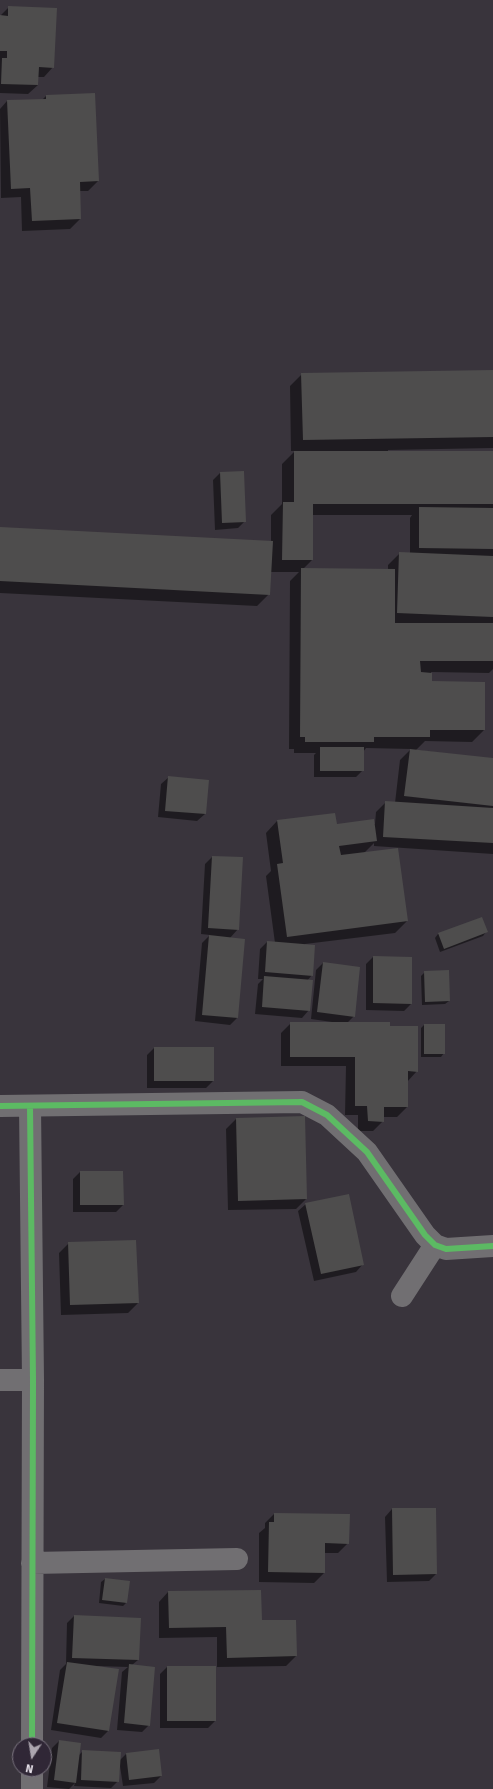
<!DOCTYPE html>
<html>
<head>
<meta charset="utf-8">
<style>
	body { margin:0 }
	#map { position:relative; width:493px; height:1789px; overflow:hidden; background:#39343c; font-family:Signika,sans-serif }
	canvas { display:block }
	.north { position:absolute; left:12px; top:1737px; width:40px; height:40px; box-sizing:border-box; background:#302736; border:1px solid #7a737f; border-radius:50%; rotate:192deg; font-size:11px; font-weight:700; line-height:16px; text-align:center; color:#eae4ed }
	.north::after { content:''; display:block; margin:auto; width:14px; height:18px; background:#aca6af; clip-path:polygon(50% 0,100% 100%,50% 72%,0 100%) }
</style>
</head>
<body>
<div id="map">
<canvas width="493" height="1789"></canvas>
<div class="north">N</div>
</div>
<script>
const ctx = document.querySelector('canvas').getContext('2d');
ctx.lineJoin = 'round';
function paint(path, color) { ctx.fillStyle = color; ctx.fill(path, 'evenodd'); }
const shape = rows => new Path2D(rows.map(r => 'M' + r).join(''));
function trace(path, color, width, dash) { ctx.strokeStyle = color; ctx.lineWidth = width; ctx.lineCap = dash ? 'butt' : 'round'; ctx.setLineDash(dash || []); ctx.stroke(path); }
paint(shape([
	[9,7,53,67,44,77,38,77,38,85,28,94,0,93,0,16],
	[46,96,98,181,88,191,79,191,80,219,70,229,22,231,21,197,1,198,0,109,7,101,42,100],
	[493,371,493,448,388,450,388,452,493,452,493,669,489,673,431,672,431,682,484,730,472,742,425,741,416,750,493,759,493,854,374,846,374,843,364,853,407,921,395,933,305,944,312,975,307,981,309,1010,302,1018,255,1014,258,984,263,979,258,979,260,949,267,942,275,943,266,876,271,871,266,833,277,821,336,825,375,824,376,812,386,802,395,803,400,760,411,749,366,748,363,752,363,770,356,777,314,777,314,755,316,753,294,753,294,749,289,749,290,581,299,572,270,572,269,594,257,606,0,593,0,528,271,542,271,515,282,504,282,464,295,451,291,451,290,386,302,374],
	[312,515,412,515,410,518,410,553,400,553,388,565,388,570,303,569,312,560],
	[243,472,245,521,238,528,215,530,213,480,220,473],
	[169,777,205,814,197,821,158,817,161,784],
	[212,857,238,929,230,938,237,1018,230,1025,195,1021,202,943,210,935,201,934,205,864],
	[481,918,486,932,483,936,440,952,435,938,438,934],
	[373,957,411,1004,404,1011,366,1010,366,964],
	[323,963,354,1016,347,1023,389,1027,417,1071,407,1082,407,1107,397,1117,383,1117,383,1121,373,1131,358,1131,358,1115,345,1115,346,1066,281,1066,281,1033,291,1023,332,1023,332,1022,311,1019,316,970],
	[425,972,449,1001,445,1004,422,1005,421,976],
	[424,1025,444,1053,441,1057,421,1057,421,1028],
	[154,1048,213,1081,206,1088,147,1088,147,1055],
	[236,1119,306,1199,296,1209,228,1210,226,1129],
	[80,1172,123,1205,116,1212,73,1212,73,1179],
	[306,1204,363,1264,356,1272,314,1281,298,1211],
	[69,1243,138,1303,128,1313,61,1315,59,1253],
	[392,1509,436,1574,429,1581,387,1582,385,1517],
	[274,1514,348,1543,338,1553,324,1553,324,1573,314,1583,259,1582,259,1533,265,1528,265,1523],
	[105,1579,126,1603,123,1606,99,1603,101,1582],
	[168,1592,261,1621,295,1621,296,1656,286,1666,217,1667,217,1637,159,1638,159,1602],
	[74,1616,138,1660,132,1665,149,1725,142,1732,117,1730,122,1672,128,1667,96,1666,108,1731,101,1738,51,1730,60,1670,66,1664,67,1623],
	[167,1667,215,1667,215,1721,208,1728,160,1728,160,1674],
	[59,1741,79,1755,83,1751,119,1761,126,1754,161,1776,154,1783,123,1786,120,1766,118,1781,111,1788,74,1786,75,1783,69,1789,47,1787,52,1748]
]), '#0007');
paint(shape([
	[8,6,57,8,54,68,39,67,38,85,1,84,2,58,7,58,7,51,0,51,0,15,8,16],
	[95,93,99,181,80,182,81,219,32,221,30,188,11,189,7,100,46,99,46,95],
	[493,370,493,437,303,440,301,373],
	[294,451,493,451,493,504,313,504,313,560,282,560,283,502,294,502],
	[244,471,246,522,222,523,220,472],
	[419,507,493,508,493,549,419,548],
	[0,527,273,541,270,595,0,581],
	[399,552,493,556,493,617,397,613],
	[301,568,395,569,395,623,493,623,493,661,420,661,421,672,432,673,432,681,485,682,485,730,430,730,430,737,374,737,374,742,305,742,305,737,300,737],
	[320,747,364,747,364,771,320,771],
	[410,749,493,758,493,806,404,796],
	[168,776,209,780,206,814,165,811],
	[385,801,493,808,493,843,383,837],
	[335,813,337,824,374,819,377,841,339,846,341,855,398,848,408,921,287,937,277,864,283,863,277,820],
	[212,856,243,857,239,930,208,928],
	[482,917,488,932,444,949,438,933],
	[209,935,245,939,238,1018,202,1015],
	[267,941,315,945,313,976,265,972],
	[373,956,412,957,412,1004,373,1003],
	[323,962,360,967,355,1017,317,1012],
	[449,970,450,1001,425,1002,424,971],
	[264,976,313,980,310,1011,262,1007],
	[290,1022,390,1022,390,1026,418,1026,418,1072,408,1071,408,1107,384,1107,384,1122,368,1121,367,1106,355,1106,355,1057,290,1057],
	[424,1024,445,1024,445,1054,424,1054],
	[154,1047,214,1047,214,1081,154,1081],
	[305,1116,307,1199,238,1201,236,1118],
	[80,1171,123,1171,124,1205,80,1205],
	[349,1194,364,1265,321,1274,305,1203],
	[136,1240,139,1303,70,1305,68,1242],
	[392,1508,436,1508,437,1574,393,1575],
	[274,1513,350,1514,349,1544,325,1543,325,1573,268,1572,269,1522,274,1522],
	[105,1578,130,1581,127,1603,102,1600],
	[261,1590,262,1620,296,1620,297,1656,227,1658,226,1627,169,1628,168,1591],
	[74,1615,141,1618,139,1660,72,1658],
	[67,1662,119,1669,109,1731,57,1723],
	[129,1664,155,1667,150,1726,124,1723],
	[167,1666,216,1666,216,1721,167,1721],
	[59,1740,81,1743,76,1783,54,1780],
	[159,1749,162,1776,129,1780,126,1753],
	[82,1750,121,1752,119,1782,81,1780]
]), '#4e4d4d');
trace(shape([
	[0,1106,302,1102,327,1115,367,1152,425,1235,435,1245,446,1249,493,1246],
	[30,1106,33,1380,32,1745],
	[402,1296,435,1245],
	[0,1380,33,1380],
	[32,1563,237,1559],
	[32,1789,32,1769]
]), '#716f72', 22);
trace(shape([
	[0,1106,302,1102,327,1115,367,1152,425,1235,435,1245,446,1249,493,1246],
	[30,1106,33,1380,32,1745]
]), '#5cba63', 6);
</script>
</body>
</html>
